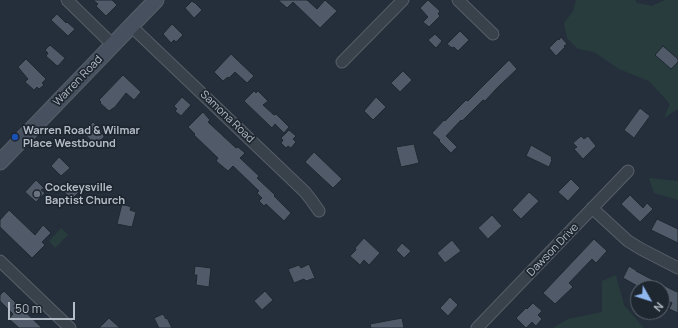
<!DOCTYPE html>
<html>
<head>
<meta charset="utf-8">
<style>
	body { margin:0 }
	#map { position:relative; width:678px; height:328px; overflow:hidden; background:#252f3b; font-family:Manrope,sans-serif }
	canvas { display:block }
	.north { position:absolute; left:630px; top:280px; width:40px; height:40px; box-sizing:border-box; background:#1e2630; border:1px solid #5a626c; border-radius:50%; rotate:129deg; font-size:11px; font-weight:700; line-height:16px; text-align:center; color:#b4bcc7 }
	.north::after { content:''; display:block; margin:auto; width:14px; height:18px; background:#90b8f0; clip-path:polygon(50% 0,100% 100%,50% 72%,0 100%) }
	.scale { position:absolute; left:8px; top:302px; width:67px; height:18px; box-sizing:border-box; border:2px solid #b4bcc7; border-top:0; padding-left:5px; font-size:12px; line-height:14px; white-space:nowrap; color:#b4bcc7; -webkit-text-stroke:3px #1e2630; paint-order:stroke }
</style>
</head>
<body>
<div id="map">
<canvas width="678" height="328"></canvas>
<div class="north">N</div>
<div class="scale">50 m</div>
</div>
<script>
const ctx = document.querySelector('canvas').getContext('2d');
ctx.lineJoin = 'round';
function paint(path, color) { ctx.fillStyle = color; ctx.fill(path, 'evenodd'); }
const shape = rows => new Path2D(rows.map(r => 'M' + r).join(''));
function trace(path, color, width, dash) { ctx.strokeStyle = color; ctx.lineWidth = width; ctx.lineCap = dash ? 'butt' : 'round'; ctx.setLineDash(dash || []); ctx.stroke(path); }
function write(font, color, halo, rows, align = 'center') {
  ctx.font = font + ' Manrope,sans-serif'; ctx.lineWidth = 3.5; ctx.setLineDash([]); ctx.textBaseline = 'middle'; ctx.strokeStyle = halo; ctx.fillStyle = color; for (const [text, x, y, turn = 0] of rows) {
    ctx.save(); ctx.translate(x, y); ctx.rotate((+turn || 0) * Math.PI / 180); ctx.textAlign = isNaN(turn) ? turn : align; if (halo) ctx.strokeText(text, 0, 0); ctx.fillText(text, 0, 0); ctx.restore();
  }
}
paint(shape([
	[576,0,635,0,637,3,652,6,665,0,678,0,678,109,664,118,670,104,649,81,619,69,594,52,578,49,567,38,564,23,573,11],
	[649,178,678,181,678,200,654,193],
	[61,228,68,235,55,248,49,241],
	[616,275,624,305,644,328,553,328,568,319,602,312,602,281]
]), '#283c3d');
const building = shape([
	[93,0,112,0,117,5,106,16,96,6,98,4,93,0],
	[278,0,307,0,317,9,325,0,337,11,320,28,293,2,287,8,278,0],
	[428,0,440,11,438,14,440,16,429,27,423,22,428,17,420,8,428,0],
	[192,1,194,3,194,2,202,10,194,18,185,8,192,1],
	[57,14,66,23,67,22,75,29,68,36,51,20,57,14],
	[172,24,183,35,176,42,174,40,171,43,163,34,172,24],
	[460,31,469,40,458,51,454,47,452,48,447,44,460,31],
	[435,34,442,41,436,48,428,40,435,34],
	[561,37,567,44,564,46,565,47,556,56,549,48,558,39,559,40,561,37],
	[50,45,65,58,58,66,56,65,46,56,48,53,45,50,50,45],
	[663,46,678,59,678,62,671,69,655,55,663,46],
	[231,54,254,76,247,83,235,72,229,78,228,77,223,81,214,72,231,54],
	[26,59,46,79,42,83,44,85,39,89,37,87,34,90,25,82,28,79,18,67,26,59],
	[509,60,517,69,497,88,485,101,483,100,462,121,461,120,446,136,457,147,451,153,439,141,440,140,432,133,444,120,445,121,466,100,468,101,509,60],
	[403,71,412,80,400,92,391,83,403,71],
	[123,75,141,92,134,100,126,93,115,107,109,111,100,103,101,102,99,100,123,75],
	[254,91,256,93,258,91,268,101,263,105,274,115,276,114,289,127,284,133,275,124,272,128,244,101,254,91],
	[182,97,191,105,181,116,175,111,177,109,174,106,182,97],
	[376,97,386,107,373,120,364,111,376,97],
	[640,108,650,116,634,138,624,130,640,108],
	[203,112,210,120,208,122,236,148,238,147,245,153,240,158,259,176,257,178,275,195,274,196,291,213,284,221,266,204,264,206,259,201,262,198,257,193,259,191,233,166,228,171,216,161,218,158,194,135,195,134,188,127,203,112],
	[93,122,103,132,102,133,104,136,104,137,96,146,83,132,93,122],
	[289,130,296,136,293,139,296,142,291,148,288,146,286,148,281,143,283,140,281,138,289,130],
	[581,136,584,139,588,136,596,146,583,159,574,149,577,147,573,143,581,136],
	[414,144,419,163,401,167,396,147,414,144],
	[531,145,552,157,551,159,552,160,549,167,526,156,531,145],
	[314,152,342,179,333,188,305,162,314,152],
	[59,157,70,168,61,176,51,166,59,157],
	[571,179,580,188,568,201,558,192,571,179],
	[36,180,44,188,41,190,45,193,36,202,25,192,36,180],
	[71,185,79,192,72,199,64,192,71,185],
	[529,192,539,201,521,219,512,210,529,192],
	[630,195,643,208,647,203,653,209,640,222,621,204,630,195],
	[122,204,131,207,130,210,136,212,132,227,117,224,122,204],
	[9,210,35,235,43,225,51,233,42,242,45,245,32,258,0,227,0,220,9,210],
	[492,215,502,226,488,239,478,228,492,215],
	[657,219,678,229,678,243,651,230,657,219],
	[364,238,380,253,369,265,364,260,360,265,350,256,356,250,355,248,364,238],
	[594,239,607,251,596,263,592,259,569,283,573,287,555,304,543,293,594,239],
	[452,240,461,251,445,263,437,253,452,240],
	[402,243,411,251,404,258,396,250,402,243],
	[309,264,315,278,306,281,304,279,294,283,288,269,299,265,301,268,309,264],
	[195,266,211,268,209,287,196,285,197,275,194,275,195,266],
	[629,266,637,271,636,271,653,280,677,292,678,291,678,313,669,309,672,303,662,298,662,288,641,288,623,278,629,266],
	[4,291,14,301,42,328,19,328,9,319,13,314,0,301,0,295,4,291],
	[265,291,273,300,262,310,254,301,265,291],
	[450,297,458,305,448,316,440,308,450,297],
	[533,303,542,311,538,315,542,319,536,326,532,322,526,328,516,318,526,308,527,309,533,303],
	[163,314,166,319,167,318,172,328,159,328,154,318,163,314],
	[109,318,120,328,99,328,109,318],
	[402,318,404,328,371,328,370,324,402,318]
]);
paint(building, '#505a68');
trace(building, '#202832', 1);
const street = shape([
	[67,0,113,45],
	[458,0,493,34],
	[131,26,305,192,312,201,319,211],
	[342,62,403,0],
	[592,208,628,241,641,249,678,268],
	[0,261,70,328],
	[477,328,628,171]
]);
const secondary = shape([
	[0,162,156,0]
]);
trace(street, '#575f69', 13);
trace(secondary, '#575f69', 17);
trace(street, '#39414b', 11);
trace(secondary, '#47505e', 15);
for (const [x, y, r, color] of [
	[15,137,4,"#1a4fb4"],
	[37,194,4,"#6b7280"]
]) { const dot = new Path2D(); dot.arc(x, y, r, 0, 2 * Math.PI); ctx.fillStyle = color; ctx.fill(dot); trace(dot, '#1e2630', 1.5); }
write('11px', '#b4bcc7', '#1e2630', [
	["Warren Road",78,81,-46],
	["Samona Road",227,117,44],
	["Dawson Drive",553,250,-46]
]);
write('bold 11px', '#b4bcc7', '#1e2630', [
	["Warren Road & Wilmar",23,131],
	["Place Westbound",23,144],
	["Cockeysville",45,188],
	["Baptist Church",45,201]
], 'left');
</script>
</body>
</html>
